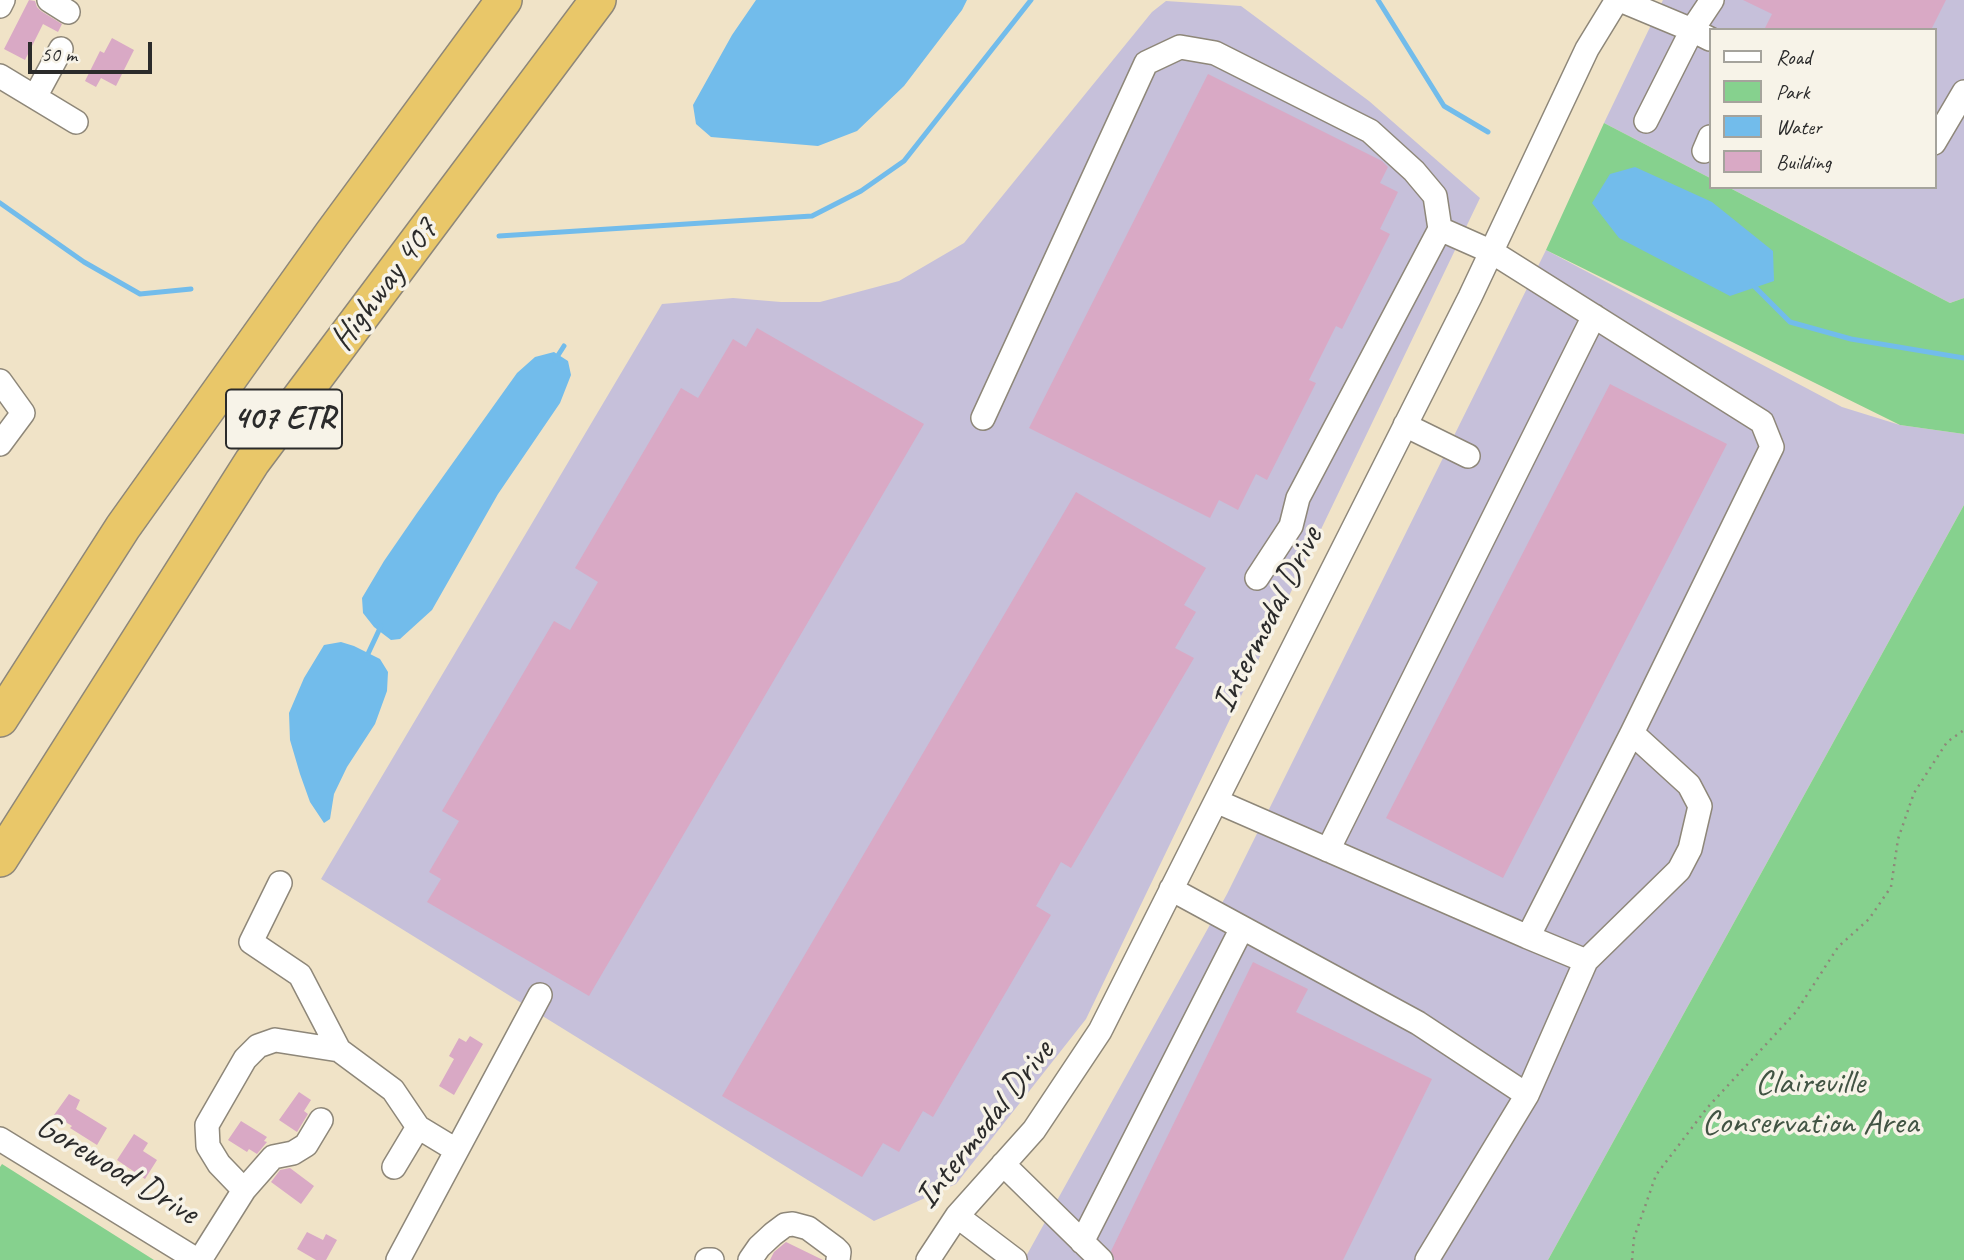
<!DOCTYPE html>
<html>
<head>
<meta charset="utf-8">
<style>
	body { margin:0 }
	#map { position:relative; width:1964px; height:1260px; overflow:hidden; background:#f0e3c7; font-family:Caveat,sans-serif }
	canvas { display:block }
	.legend { position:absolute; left:1709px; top:28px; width:228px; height:161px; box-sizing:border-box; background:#f7f3e8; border:2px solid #a5a39c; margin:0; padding:9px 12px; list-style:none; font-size:21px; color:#2b2b2b }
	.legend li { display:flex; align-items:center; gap:14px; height:35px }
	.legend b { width:35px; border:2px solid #a5a39c }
	.scale { position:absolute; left:28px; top:42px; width:124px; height:32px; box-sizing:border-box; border:4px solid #2b2b2b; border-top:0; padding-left:9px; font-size:21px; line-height:24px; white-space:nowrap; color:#2b2b2b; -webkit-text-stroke:5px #f7f3e8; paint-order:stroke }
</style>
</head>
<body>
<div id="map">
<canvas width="1964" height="1260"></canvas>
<ul class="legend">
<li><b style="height:9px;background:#fff"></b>Road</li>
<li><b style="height:19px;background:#86d18e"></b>Park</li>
<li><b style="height:19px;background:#72bceb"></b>Water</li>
<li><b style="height:19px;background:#d9a9c5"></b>Building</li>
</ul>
<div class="scale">50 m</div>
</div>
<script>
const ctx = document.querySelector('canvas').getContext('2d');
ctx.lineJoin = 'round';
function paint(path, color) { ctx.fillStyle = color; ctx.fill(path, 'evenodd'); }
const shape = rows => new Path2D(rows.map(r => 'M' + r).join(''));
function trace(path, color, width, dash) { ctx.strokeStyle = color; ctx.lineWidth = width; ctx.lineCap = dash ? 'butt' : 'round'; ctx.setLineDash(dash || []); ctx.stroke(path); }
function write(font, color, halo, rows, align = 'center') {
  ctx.font = font + ' Caveat,sans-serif'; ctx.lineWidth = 7; ctx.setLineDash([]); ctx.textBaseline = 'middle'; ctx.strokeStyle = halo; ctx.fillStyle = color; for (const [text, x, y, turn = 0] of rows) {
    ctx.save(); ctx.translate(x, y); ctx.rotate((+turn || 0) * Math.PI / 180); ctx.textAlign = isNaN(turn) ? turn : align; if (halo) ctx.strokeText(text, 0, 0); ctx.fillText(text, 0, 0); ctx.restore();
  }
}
paint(shape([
	[1663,0,1964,0,1964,298,1950,303,1728,187,1934,187,1934,30,1710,30,1710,178,1604,123],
	[1166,1,1241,6,1369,101,1480,198,1086,1019,956,1184,874,1221,321,879,662,304,733,298,781,302,820,302,899,281,964,243,1152,12],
	[1546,250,1842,407,1900,425,1964,434,1964,505,1548,1260,1024,1260,1227,894]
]), '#c6c0da');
paint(shape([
	[1604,123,1710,178,1710,187,1728,187,1950,303,1964,298,1964,434,1900,425,1546,250],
	[1964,505,1964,1260,1548,1260],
	[2,1164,154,1260,0,1260,0,1167]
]), '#86d18e');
paint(shape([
	[756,0,967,0,962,10,904,86,857,131,818,146,711,137,696,124,693,105,732,35],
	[1635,167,1712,202,1773,251,1774,281,1730,296,1619,238,1592,203,1610,174],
	[554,352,568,361,571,375,560,403,498,494,432,610,400,639,391,640,374,627,363,613,362,598,384,561,417,513,517,373,535,357],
	[341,642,354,646,380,659,388,672,387,691,375,724,347,767,334,794,330,819,324,823,310,802,300,774,290,740,289,713,304,678,324,645]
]), '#72bceb');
trace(shape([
	[1378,0,1444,106,1488,132],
	[0,203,84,262,140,294,191,289],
	[499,236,812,216,861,191,904,161,1031,0],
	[1752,284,1790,322,1851,339,1964,358],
	[555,360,564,346],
	[366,658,381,626]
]), '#72bceb', 5);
paint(shape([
	[29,0,35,1,37,7,41,11,62,24,58,32,43,24,25,60,4,49],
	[1743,0,1946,0,1931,30,1764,30,1772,14],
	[112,38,134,50,116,86,101,78,96,87,85,81,100,51,104,53],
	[1208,74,1382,161,1388,167,1380,183,1398,192,1380,229,1390,234,1342,329,1336,326,1309,380,1316,383,1267,480,1256,474,1238,510,1219,500,1210,518,1029,428],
	[757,328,924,424,589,996,427,902,441,879,429,872,459,821,442,811,554,621,570,630,598,582,575,568,681,388,698,398,733,339,746,347],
	[1610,384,1727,444,1503,878,1386,818],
	[1076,492,1206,568,1184,605,1196,612,1175,648,1194,658,1071,868,1061,862,1036,906,1051,915,933,1117,923,1111,899,1152,883,1143,862,1177,722,1096],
	[1253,962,1308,989,1296,1012,1432,1079,1343,1260,1115,1260,1111,1251],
	[470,1036,483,1044,454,1095,439,1086,454,1059,449,1056,459,1038,466,1042],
	[299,1092,311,1100,304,1111,308,1114,297,1132,279,1120],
	[69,1094,80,1100,76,1109,107,1128,97,1145,70,1128,72,1126,54,1115],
	[241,1121,267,1137,264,1141,267,1142,257,1154,249,1149,247,1152,228,1140],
	[134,1134,148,1143,143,1151,157,1160,145,1179,117,1160],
	[290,1168,314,1186,301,1204,271,1182,280,1170],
	[307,1232,323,1240,326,1234,337,1240,326,1260,316,1260,297,1249],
	[786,1242,823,1260,770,1260,774,1252]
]), '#d9a9c5');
const minor = shape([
	[49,0,68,12],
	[1620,0,1692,30,1712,0],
	[0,6,3,0],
	[0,76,76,122],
	[35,97,61,49],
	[1646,121,1692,30,1710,39],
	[1934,143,1964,92],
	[1704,151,1710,137],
	[0,381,23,413,0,444],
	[983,418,1146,63,1180,47,1215,53,1370,131,1414,171,1435,196,1440,229,1492,252,1762,422,1772,447,1632,733,1528,937,1216,801],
	[1405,425,1468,456],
	[1257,578,1291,526,1298,498,1440,229],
	[1328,850,1594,316],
	[280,883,251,942,300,975,339,1050,393,1090,418,1127,456,1150],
	[1171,889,1418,1023,1527,1095,1427,1260],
	[1586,961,1679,870,1690,849,1700,806,1689,785,1632,733],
	[1527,1095,1586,961,1528,937],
	[0,1139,197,1260],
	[1003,1164,1101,1260],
	[394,1167,418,1127],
	[244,1190,273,1157,293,1153,306,1145,321,1120],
	[957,1216,1015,1260],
	[1082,1242,1242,928],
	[200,1260,244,1190,219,1164,208,1146,207,1125,245,1059,258,1046,275,1040,339,1050],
	[398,1260,540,995],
	[707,1260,712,1260],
	[750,1260,759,1247,773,1234,785,1225,793,1224,808,1228,835,1248,839,1252,838,1260],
	[928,1260,957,1216,1034,1130,1100,1031,1470,297,1587,49,1617,0]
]);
const highway = shape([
	[0,719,123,527,332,234,504,0],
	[0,859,252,462,598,0]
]);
trace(minor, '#8e8779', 26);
trace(highway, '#8e8779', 38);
trace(shape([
	[1632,1260,1634,1238,1656,1175,1707,1108,1796,1012,1838,947,1869,919,1891,887,1898,839,1914,793,1947,742,1964,730]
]), '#8e8779', 2.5, [2, 5]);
trace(minor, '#fff', 23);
trace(highway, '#e9c769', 35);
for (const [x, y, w] of [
	[284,419,116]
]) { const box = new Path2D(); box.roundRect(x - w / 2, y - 29.5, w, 59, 5); ctx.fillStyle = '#f7f3e8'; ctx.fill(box); trace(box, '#2b2b2b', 2); }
write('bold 33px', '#2b2b2b', null, [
	["407 ETR",284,419]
]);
write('35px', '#2b2b2b', '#f7f3e8', [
	["Highway 407",385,285,-53],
	["Intermodal Drive",1268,620,-63],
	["Intermodal Drive",985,1125,-52],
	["Gorewood Drive",117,1170,31]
]);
write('35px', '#425444', '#f7f3e8', [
	["Claireville",1810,1084],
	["Conservation Area",1810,1124]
]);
</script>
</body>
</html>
